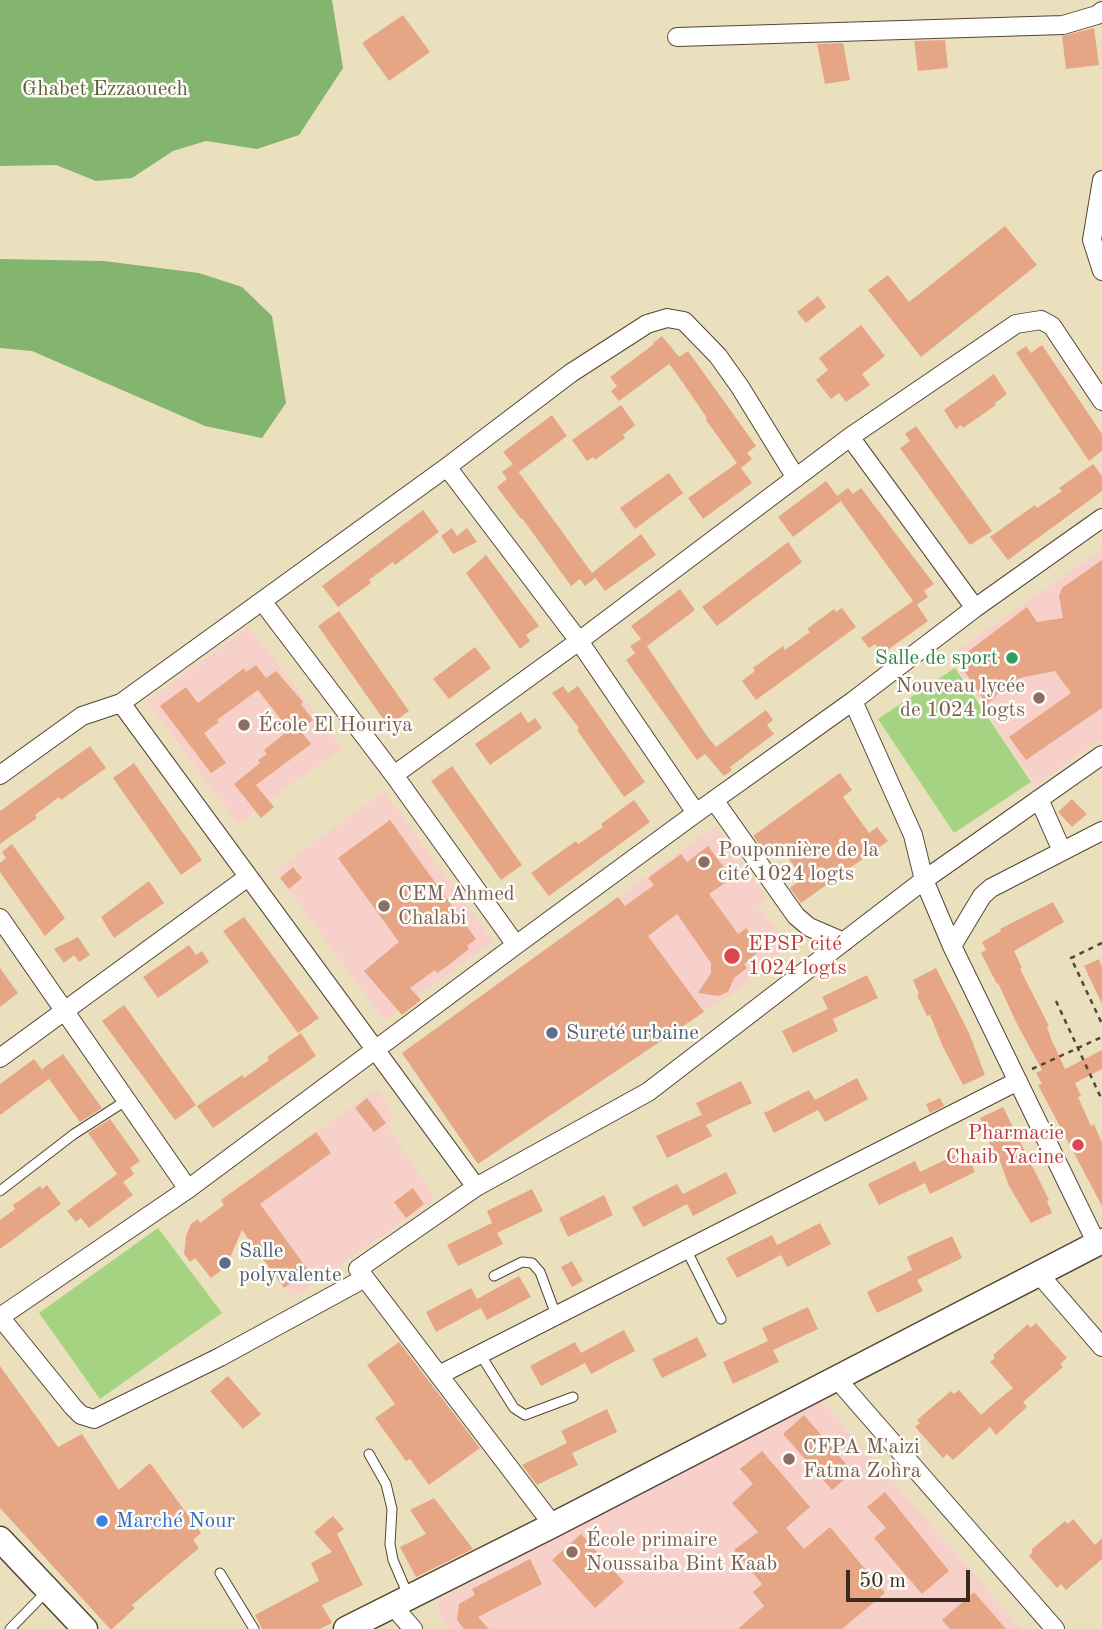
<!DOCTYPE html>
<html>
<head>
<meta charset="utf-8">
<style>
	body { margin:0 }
	#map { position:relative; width:1102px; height:1629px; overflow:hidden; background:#ebe0bd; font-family:"Old Standard TT",serif }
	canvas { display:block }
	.scale { position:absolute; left:846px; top:1570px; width:124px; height:32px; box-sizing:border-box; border:4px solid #3b2a1e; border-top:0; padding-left:9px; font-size:21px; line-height:24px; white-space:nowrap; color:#3b2a1e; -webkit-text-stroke:5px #fdfcf7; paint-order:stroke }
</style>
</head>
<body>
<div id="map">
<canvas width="1102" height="1629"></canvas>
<div class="scale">50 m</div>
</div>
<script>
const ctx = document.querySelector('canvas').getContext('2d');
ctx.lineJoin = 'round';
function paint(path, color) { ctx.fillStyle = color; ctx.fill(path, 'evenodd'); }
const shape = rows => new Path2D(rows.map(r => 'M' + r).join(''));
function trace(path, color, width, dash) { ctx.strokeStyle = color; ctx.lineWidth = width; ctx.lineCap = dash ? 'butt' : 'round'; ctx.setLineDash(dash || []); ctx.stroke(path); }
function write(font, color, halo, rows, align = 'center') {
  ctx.font = font + ' "Old Standard TT",serif'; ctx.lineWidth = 5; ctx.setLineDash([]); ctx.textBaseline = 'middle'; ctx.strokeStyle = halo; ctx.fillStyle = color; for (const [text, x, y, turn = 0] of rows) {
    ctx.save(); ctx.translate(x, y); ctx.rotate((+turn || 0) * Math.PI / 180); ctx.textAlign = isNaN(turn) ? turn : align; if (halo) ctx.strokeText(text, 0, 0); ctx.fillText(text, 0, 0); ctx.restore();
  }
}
paint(shape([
	[1102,549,1102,739,1036,785,949,656],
	[249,626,342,748,238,824,147,702],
	[384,791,493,941,384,1021,275,871],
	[715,826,767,897,757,905,790,945,730,996,704,1012,618,897],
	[377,1089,380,1090,393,1121,388,1125,434,1197,429,1204,292,1298,221,1200],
	[821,1399,1022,1629,450,1629,439,1617,438,1600]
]), '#f7d1c9');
paint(shape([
	[955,668,1031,782,954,833,878,719],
	[158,1228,222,1313,100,1399,39,1313]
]), '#a5d381');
paint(shape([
	[0,0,332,0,343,68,299,135,257,149,206,141,173,151,132,178,96,181,56,165,0,166],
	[0,259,104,261,199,273,242,287,272,316,286,403,262,438,205,426,32,351,0,348]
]), '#84b56f');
paint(shape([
	[403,15,430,52,389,81,362,43],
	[1094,28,1099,65,1066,69,1062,36],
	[945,40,948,68,918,71,914,41],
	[843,43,850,80,825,84,817,44],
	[1005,226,1037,265,921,357,868,290,888,275,909,302],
	[818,296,826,307,806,323,797,312],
	[861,325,885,356,862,374,870,385,846,402,839,393,831,399,816,380,828,370,819,358],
	[662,336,679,357,688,351,756,446,747,453,752,459,741,468,752,483,703,519,688,498,737,463,706,420,707,418,683,383,665,358,669,364,619,401,611,391,617,386,610,377,654,344,653,343],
	[1042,345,1102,434,1102,451,1089,461,1016,353,1026,346,1031,353],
	[994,374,1007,394,995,403,996,405,963,428,961,425,956,429,944,410],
	[621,405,635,425,623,435,625,438,595,460,593,457,587,461,572,440],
	[552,415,567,436,519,472,515,467,592,573,641,534,656,555,605,591,593,575,595,578,585,586,580,579,571,586,522,518,521,519,497,487,507,479,502,472,513,464,503,452],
	[916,426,992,531,970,545,900,448,910,441,905,434],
	[1093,464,1102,476,1102,491,1008,560,990,537,1035,505,1037,508,1062,491,1059,488],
	[669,473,683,493,635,529,620,508],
	[826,481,841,501,793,537,778,517],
	[848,488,853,494,861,488,934,584,924,591,928,597,917,605,928,621,882,654,875,644,869,648,861,638,913,601,837,496],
	[423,510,439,532,395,565,393,562,369,580,371,583,338,607,322,586],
	[452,528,457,536,467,528,477,542,453,554,441,536],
	[788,542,802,562,717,626,702,607],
	[486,555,539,626,526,635,530,641,520,649,466,573],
	[1102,560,1102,708,1026,760,1009,737,1071,693,1055,671,1024,677,1008,683,987,705,957,660,1027,607,1037,622,1063,618,1059,596,1062,588],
	[680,589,695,610,647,646,707,736,716,747,766,710,773,720,767,725,774,734,730,767,716,748,732,770,724,776,705,754,697,760,626,660,635,653,630,646,641,639,631,626],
	[842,608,856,627,756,700,742,681,755,671,753,668,783,646,785,650,810,632,807,629,834,609,836,612],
	[339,611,409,711,388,726,318,626],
	[475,647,491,668,449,699,433,679],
	[256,665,266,678,276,671,303,702,301,704,313,720,300,730,311,744,256,785,274,807,261,818,234,784,260,763,258,760,267,754,264,750,289,730,258,690,217,720,219,722,204,733,226,763,211,773,160,706,186,687,198,703,244,668,246,672],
	[563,686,568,693,578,686,645,782,624,797,577,730,579,728,552,693],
	[521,712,528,723,535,718,542,728,490,765,475,744],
	[90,746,106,768,61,800,59,797,35,815,37,818,0,844,0,811],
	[134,763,202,860,181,875,113,778],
	[452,766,522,865,501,880,431,781],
	[840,773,852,790,843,797,869,833,877,827,888,841,801,903,790,888,803,878,777,843,765,852,753,836],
	[1072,799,1087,814,1072,827,1058,812],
	[634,800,650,822,549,896,531,873,576,841,578,844,603,827,601,824],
	[390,820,476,939,467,946,469,949,450,964,437,973,435,970,410,988,421,1000,402,1015,364,971,399,942,338,858],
	[12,844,65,918,45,936,0,872,0,863,6,858,2,852],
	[708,846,732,878,709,894,738,934,746,928,762,949,744,964,747,968,734,978,728,992,718,996,698,993,711,973,711,963,677,914,648,936,704,1012,478,1164,402,1053,618,897,625,906,654,885,648,878,681,854,687,862],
	[293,867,302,878,289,889,280,878],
	[149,881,164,903,114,938,101,917],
	[1053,902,1064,922,1014,951,1022,968,1020,969,1049,1026,1047,1027,1052,1041,1065,1069,1102,1050,1102,1069,1075,1083,1081,1096,1078,1097,1091,1126,1094,1124,1102,1143,1102,1206,1038,1085,1042,1084,1036,1073,1042,1070,1017,1024,998,983,997,984,981,953,986,950,982,942,1001,931,1000,929],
	[244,917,319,1018,298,1033,223,931],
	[78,937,90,955,79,962,74,955,64,963,54,949],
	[189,945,196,955,202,951,209,962,158,998,143,977],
	[1099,959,1102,967,1102,1004,1084,966],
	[0,968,18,993,0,1007],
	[936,968,969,1033,985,1075,963,1085,943,1047,930,1015,927,1016,917,995,919,994,913,980],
	[867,975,878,998,833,1019,831,1015,838,1031,793,1053,782,1031,828,1009,822,997],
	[124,1005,196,1105,175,1120,102,1021],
	[301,1033,316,1056,213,1128,197,1106,242,1075,244,1078,269,1060,267,1057],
	[63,1054,102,1108,80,1122,49,1079,0,1115,0,1084,34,1059,46,1075,42,1069],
	[857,1078,868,1099,825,1122,818,1110,774,1133,764,1113,809,1090,815,1100],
	[741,1081,752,1103,706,1125,712,1136,667,1158,656,1136,701,1115,703,1117,696,1103],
	[367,1098,386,1123,374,1132,355,1108],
	[940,1098,944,1106,930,1113,926,1104],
	[1003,1107,1049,1200,1047,1201,1052,1213,1031,1223,1009,1186,997,1153,995,1154,984,1133,986,1132,980,1118],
	[110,1119,140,1161,130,1168,134,1174,123,1182,133,1195,89,1228,81,1218,76,1222,67,1211,117,1174,88,1133],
	[316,1132,331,1153,260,1204,308,1270,284,1288,242,1230,229,1260,231,1263,211,1278,195,1258,190,1262,184,1254,186,1236,191,1224,198,1219,200,1223,224,1205,221,1200],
	[965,1150,975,1172,930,1194,925,1183,879,1205,868,1184,915,1161,920,1172],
	[726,1172,737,1193,693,1216,687,1204,643,1227,632,1207,677,1184,683,1194],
	[47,1185,61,1204,0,1249,0,1220,15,1209,13,1205,40,1186,42,1189],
	[413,1188,424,1204,406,1218,394,1202],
	[532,1189,543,1211,497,1233,503,1244,458,1266,447,1245,492,1223,487,1211],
	[604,1195,613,1215,568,1237,559,1218],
	[820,1223,831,1244,787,1267,781,1255,737,1278,726,1258,772,1235,777,1245],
	[952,1236,962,1258,917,1280,923,1291,877,1313,867,1292,912,1270,907,1257],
	[572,1261,583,1281,572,1287,561,1267],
	[519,1276,531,1297,487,1320,481,1308,436,1332,426,1312,471,1288,477,1299],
	[808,1307,818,1329,773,1350,779,1362,733,1384,723,1362,768,1341,762,1328],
	[1036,1323,1067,1358,1060,1364,1063,1367,1023,1402,1027,1407,996,1435,990,1427,953,1460,947,1454,943,1458,915,1427,920,1423,917,1420,951,1391,954,1394,959,1390,981,1415,992,1405,1013,1388,990,1362,995,1358,993,1355,1028,1324,1030,1328],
	[624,1330,635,1351,591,1374,585,1363,541,1386,530,1366,575,1342,581,1353],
	[697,1337,707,1356,662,1378,652,1359],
	[399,1342,480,1448,429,1485,410,1459,406,1461,375,1418,395,1404,367,1365],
	[0,1366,58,1447,82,1434,119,1490,150,1463,201,1533,193,1540,199,1548,132,1605,135,1608,112,1629,110,1629,0,1508],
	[228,1376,261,1414,243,1429,210,1391],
	[607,1409,617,1432,572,1453,578,1465,537,1485,522,1465,567,1443,561,1431],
	[804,1415,853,1472,832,1490,783,1434],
	[762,1451,810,1507,786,1528,804,1549,830,1527,885,1593,842,1629,738,1629,764,1606,753,1592,762,1584,734,1550,758,1532,732,1503,753,1484,740,1469],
	[885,1492,949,1571,922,1594,874,1538,886,1528,867,1507],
	[434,1498,473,1549,416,1577,400,1547,426,1534,410,1510],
	[333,1516,344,1529,337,1534,363,1585,322,1605,332,1623,320,1629,262,1629,255,1615,319,1581,311,1563,332,1552,314,1532],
	[1073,1519,1095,1545,1102,1538,1102,1559,1066,1590,1061,1584,1057,1588,1029,1556,1033,1552,1031,1550,1065,1521,1068,1524],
	[581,1534,624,1582,595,1608,552,1560],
	[530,1559,542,1584,478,1617,489,1629,464,1629,457,1620,459,1604,475,1595,472,1589],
	[974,1592,1006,1629,950,1629,942,1620]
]), '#e6a686');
const lane = shape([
	[0,1191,74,1134,127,1100],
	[686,1249,721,1319],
	[494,1276,522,1262,532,1263,540,1272,556,1315],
	[480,1354,514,1408,525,1415,573,1397],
	[369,1454,386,1484,392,1509,390,1544,393,1560,408,1595],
	[220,1573,254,1629],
	[10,1629,48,1590]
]);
const street = shape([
	[677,37,1063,25,1097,15,1102,11],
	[1102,180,1092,240,1102,271],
	[850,437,975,608],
	[447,467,579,641,696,813],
	[121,703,476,1187],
	[0,775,82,716,121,703,262,601],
	[394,775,262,601,447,467,571,373,647,324,667,318,684,321,718,356,740,387,796,478],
	[1039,799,1062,851],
	[714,800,796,916,809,927,844,942],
	[0,918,188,1189],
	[516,945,696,813,853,701],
	[952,946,924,880,913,835,853,701,975,608,1102,518],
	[0,1058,248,877],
	[1097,1244,952,946,982,896,991,888,1102,831],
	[1038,1273,1102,1347],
	[0,1317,188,1189,516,945,394,775,579,641,850,437,1016,324,1041,320,1052,326,1102,401],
	[0,1317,73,1407,81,1415,94,1419,220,1357,365,1278],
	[439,1375,1018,1081],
	[837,1379,1055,1629],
	[553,1525,358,1269,476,1187,648,1092,924,880,1102,755],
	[392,1605,413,1629]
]);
const secondary = shape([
	[0,1539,85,1629],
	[346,1629,553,1525,1102,1241]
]);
trace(lane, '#554536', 11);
trace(street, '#554536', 20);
trace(secondary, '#554536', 27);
trace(shape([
	[1102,943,1071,958,1102,1024],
	[1056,1001,1102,1100],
	[1032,1069,1102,1037]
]), '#554536', 2.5, [5, 5]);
trace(lane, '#fff', 9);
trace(street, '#fff', 18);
trace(secondary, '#fff', 24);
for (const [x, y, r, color] of [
	[1012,658,7,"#2e9e5b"],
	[1039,698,7,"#8d6e63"],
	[244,725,7,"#8d6e63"],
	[704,862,7,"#8d6e63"],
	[384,906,7,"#8d6e63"],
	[732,956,9,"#e0444e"],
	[552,1033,7,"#5c6f8a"],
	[1078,1145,7,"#e0444e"],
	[225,1263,7,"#5c6f8a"],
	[789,1459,7,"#8d6e63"],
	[102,1521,7,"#3f7fe0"],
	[572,1552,7,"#8d6e63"]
]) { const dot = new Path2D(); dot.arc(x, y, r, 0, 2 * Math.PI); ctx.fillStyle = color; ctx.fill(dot); trace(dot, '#fdfcf7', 2.5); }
write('21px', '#5b5d3c', '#fdfcf7', [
	["Ghabet Ezzaouech",105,89]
]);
write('21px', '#27864d', '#fdfcf7', [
	["Salle de sport",998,658]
], 'right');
write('21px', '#785e54', '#fdfcf7', [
	["Nouveau lycée",1025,686,"right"],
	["de 1024 logts",1025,710,"right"],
	["École El Houriya",258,725],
	["Pouponnière de la",718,850],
	["cité 1024 logts",718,874],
	["CEM Ahmed",398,894],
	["Chalabi",398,918],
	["CFPA M'aizi",803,1447],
	["Fatma Zohra",803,1471],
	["École primaire",586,1540],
	["Noussaiba Bint Kaab",586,1564]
], 'left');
write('21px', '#be3a42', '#fdfcf7', [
	["EPSP cité",748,944],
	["1024 logts",748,968],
	["Pharmacie",1064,1133,"right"],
	["Chaib Yacine",1064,1157,"right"]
], 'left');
write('21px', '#4e5e75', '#fdfcf7', [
	["Sureté urbaine",566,1033],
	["Salle",239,1251],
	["polyvalente",239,1275]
], 'left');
write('21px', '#366cbe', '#fdfcf7', [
	["Marché Nour",116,1521]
], 'left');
</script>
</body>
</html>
